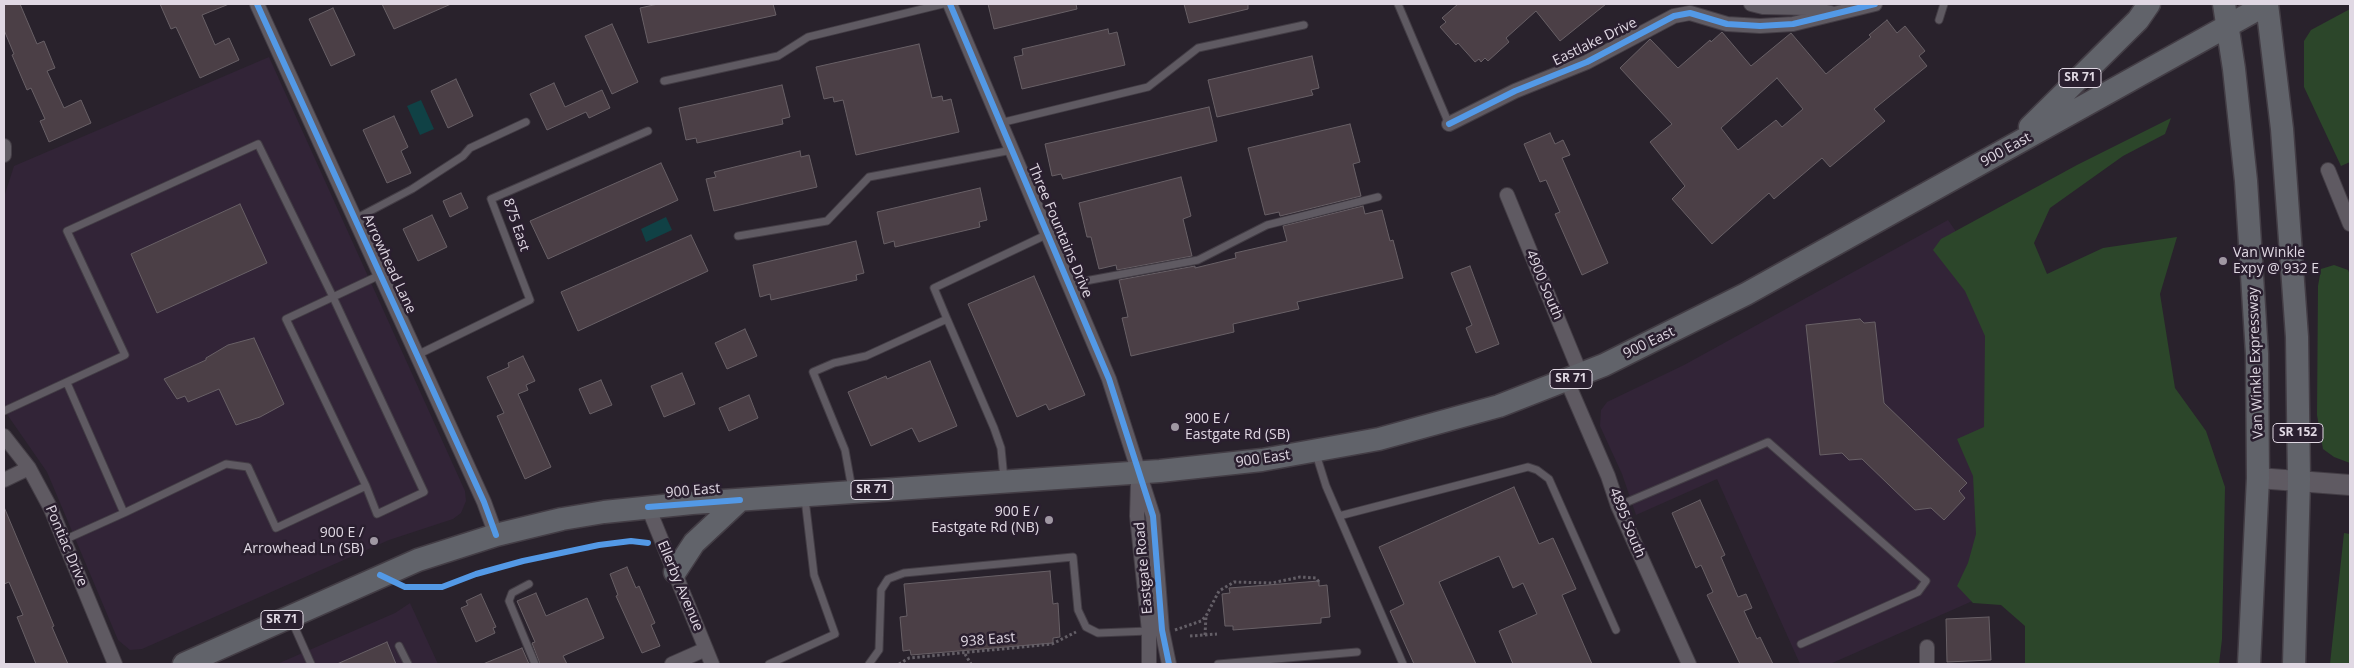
<!DOCTYPE html>
<html>
<head>
<meta charset="utf-8">
<style>
	body { margin:0 }
	#map { position:relative; width:2354px; height:668px; overflow:hidden; background:#29222c; font-family:"Open Sans",sans-serif }
	canvas { display:block }
	.frame { position:absolute; inset:0; border:5px solid #e0d8e3; pointer-events:none }
</style>
</head>
<body>
<div id="map">
<canvas width="2354" height="668"></canvas>
<div class="frame"></div>
</div>
<script>
const ctx = document.querySelector('canvas').getContext('2d');
ctx.lineJoin = 'round';
function paint(path, color) { ctx.fillStyle = color; ctx.fill(path, 'evenodd'); }
const shape = rows => new Path2D(rows.map(r => 'M' + r).join(''));
function trace(path, color, width, dash) { ctx.strokeStyle = color; ctx.lineWidth = width; ctx.lineCap = dash ? 'butt' : 'round'; ctx.setLineDash(dash || []); ctx.stroke(path); }
function write(font, color, halo, rows, align = 'center') {
  ctx.font = font + ' "Open Sans",sans-serif'; ctx.lineWidth = 5; ctx.setLineDash([]); ctx.textBaseline = 'middle'; ctx.strokeStyle = halo; ctx.fillStyle = color; for (const [text, x, y, turn = 0] of rows) {
    ctx.save(); ctx.translate(x, y); ctx.rotate((+turn || 0) * Math.PI / 180); ctx.textAlign = isNaN(turn) ? turn : align; if (halo) ctx.strokeText(text, 0, 0); ctx.fillText(text, 0, 0); ctx.restore();
  }
}
paint(shape([
	[269,57,465,491,466,501,461,513,453,519,389,540,142,649,130,650,118,640,47,472,4,410,4,197,14,166],
	[1948,220,1978,263,2031,571,1968,603,1830,664,1800,664,1717,479,1636,515,1622,474,1600,426,1601,410,1607,402,1684,365],
	[410,603,438,664,277,664,395,613]
]), '#322437');
paint(shape([
	[2350,9,2350,162,2341,166,2304,87,2304,41,2311,30],
	[2171,118,2165,134,2123,156,2050,208,2034,243,2047,274,2103,248,2177,237,2160,294,2175,388,2206,431,2225,487,2222,639,2219,664,2025,664,2025,626,2001,605,1973,603,1957,586,1968,563,1976,534,1973,476,1957,439,1984,427,1985,336,1965,291,1933,250,1941,239,2077,165],
	[2334,265,2348,270,2350,275,2350,463,2334,457,2323,449,2317,415,2318,286,2321,269],
	[2344,533,2350,534,2350,664,2330,664]
]), '#2c462a');
paint(shape([
	[421,100,434,129,420,135,407,106],
	[666,217,672,230,646,242,641,229]
]), '#104145');
const building = shape([
	[4,4,20,4,37,44,44,41,55,68,47,71,64,108,81,100,91,123,49,142,40,121,45,119,31,88,27,90,12,55,14,54,4,30,4,4],
	[160,4,229,4,202,15,215,45,229,38,239,60,200,78,176,27,171,29,160,4],
	[382,4,451,4,394,29,382,4],
	[658,4,773,4,776,15,648,43,640,8,658,4],
	[988,4,1076,4,1077,9,994,29,988,4],
	[1184,4,1248,4,1248,9,1189,23,1184,4],
	[1458,4,1606,4,1560,41,1536,11,1506,38,1509,42,1488,61,1485,58,1481,62,1479,59,1475,62,1458,43,1456,45,1440,27,1446,22,1442,18,1458,4],
	[333,8,355,55,331,66,309,19,333,8],
	[1887,20,1897,33,1905,26,1925,51,1919,56,1927,66,1874,109,1885,121,1830,167,1822,158,1774,199,1769,193,1712,244,1672,199,1685,186,1650,142,1672,124,1620,68,1650,39,1678,68,1710,40,1711,42,1722,32,1751,66,1791,33,1826,74,1871,37,1869,35,1887,20],
	[1777,78,1803,109,1782,127,1776,120,1738,150,1721,128,1777,78],
	[612,24,638,82,612,94,585,36,612,24],
	[1108,29,1109,34,1117,32,1125,65,1022,89,1014,57,1023,55,1022,49,1108,29],
	[919,44,932,98,942,96,943,101,951,99,959,132,856,155,843,100,834,102,833,97,824,99,816,67,919,44],
	[1312,56,1319,88,1311,90,1313,95,1217,117,1208,80,1312,56],
	[456,79,473,116,448,128,431,91,456,79],
	[554,83,565,107,602,90,610,108,589,118,586,112,547,130,530,94,554,83],
	[782,85,790,117,782,119,783,124,697,143,696,138,686,140,679,108,782,85],
	[1209,107,1217,141,1063,179,1061,174,1052,176,1045,144,1209,107],
	[394,116,408,147,401,151,411,173,387,183,363,130,394,116],
	[1350,124,1360,162,1353,164,1361,196,1280,216,1279,212,1265,215,1248,148,1350,124],
	[1550,133,1555,144,1563,140,1570,155,1562,158,1608,263,1582,275,1555,214,1560,212,1546,180,1540,182,1524,144,1550,133],
	[800,151,801,157,809,155,817,187,714,211,706,179,716,177,714,172,800,151],
	[661,163,678,200,548,259,530,221,661,163],
	[1181,177,1191,216,1183,219,1192,256,1117,270,1116,265,1099,269,1091,237,1087,237,1079,203,1181,177],
	[980,188,987,220,979,222,980,227,895,247,894,241,884,244,877,212,980,188],
	[461,193,468,208,450,217,443,201,461,193],
	[240,204,267,263,157,313,131,254,240,204],
	[1363,206,1365,214,1382,210,1390,241,1393,240,1403,278,1297,302,1299,309,1233,324,1234,332,1131,356,1122,318,1128,317,1119,280,1195,266,1195,268,1236,258,1235,253,1287,241,1283,226,1363,206],
	[432,215,447,247,418,261,403,229,432,215],
	[691,235,708,271,578,331,561,292,691,235],
	[856,241,864,273,856,275,857,280,771,300,770,294,760,297,753,265,856,241],
	[1470,266,1499,344,1476,353,1466,328,1472,325,1451,273,1470,266],
	[1034,276,1085,395,1049,410,1046,404,1017,417,968,304,1034,276],
	[1860,319,1864,323,1875,322,1884,403,1967,483,1959,491,1965,498,1944,520,1931,508,1915,510,1862,459,1849,460,1842,453,1820,455,1806,325,1860,319],
	[745,329,757,356,727,369,715,343,745,329],
	[254,338,284,404,260,417,236,425,219,389,188,402,185,396,177,399,164,379,206,360,206,358,228,345,254,338],
	[523,356,535,381,526,385,528,390,518,394,551,467,525,479,497,416,504,413,487,377,509,367,508,363,523,356],
	[930,361,957,426,919,442,912,428,871,446,848,392,886,376,887,379,930,361],
	[682,373,695,404,664,417,651,386,682,373],
	[601,380,612,405,590,414,579,389,601,380],
	[749,395,758,418,729,431,719,408,749,395],
	[1514,487,1539,544,1553,538,1576,589,1562,595,1592,664,1513,664,1499,631,1537,614,1523,583,1513,588,1499,556,1439,582,1476,664,1414,664,1390,611,1404,604,1379,547,1514,487],
	[1700,500,1725,555,1721,557,1738,597,1746,594,1752,608,1744,611,1757,639,1760,637,1773,664,1740,664,1707,595,1713,592,1701,565,1696,568,1672,513,1700,500],
	[4,507,54,626,52,627,68,664,36,664,17,617,23,615,9,582,4,584,4,507],
	[627,567,636,588,639,586,655,623,651,625,660,646,642,653,616,596,618,595,610,574,627,567],
	[1050,571,1053,604,1058,603,1060,637,1053,638,1053,643,911,655,910,650,903,651,900,617,907,616,904,584,1050,571],
	[1319,581,1319,586,1327,585,1330,617,1321,618,1321,623,1233,630,1233,626,1225,626,1222,594,1230,593,1229,588,1319,581],
	[536,593,546,616,587,598,604,638,563,656,567,664,540,664,532,643,535,642,517,601,536,593],
	[481,594,496,627,493,628,495,633,476,642,461,608,468,605,466,601,481,594],
	[1989,617,1991,660,1947,662,1946,619,1989,617],
	[387,642,396,664,337,664,387,642],
	[522,648,529,664,483,664,522,648]
]);
paint(building, '#4b3f46');
trace(building, '#686066', 1);
const service = shape([
	[1398,4,1449,124],
	[1939,20,1944,4],
	[664,81,778,56,808,37,943,4],
	[1000,123,1148,87,1198,48,1304,25],
	[355,219,412,189,463,156,470,148,526,122],
	[738,236,827,221,869,177,1012,150],
	[1069,284,1198,260,1267,225,1378,197],
	[947,319,934,288,1048,234],
	[417,355,530,300,491,199,648,131],
	[67,383,124,513,226,464,248,467,276,528,366,486,286,319,380,275],
	[4,411,125,355,67,231,258,144,333,297,424,492,377,514,366,486],
	[1316,454,1326,486,1403,664],
	[852,489,845,450,813,372,834,363,866,356,947,319,994,428,1001,448,1004,479],
	[1618,506,1768,442,1926,581,1918,592,1801,644],
	[1339,516,1528,467,1537,470,1549,479,1616,630],
	[64,540,124,513],
	[529,584,512,593,509,601,535,664],
	[291,619,311,664],
	[399,646,408,664],
	[769,664,835,634,814,575,805,499],
	[869,664,879,650,881,590,888,579,904,573,1073,557,1078,610,1086,627,1098,633,1149,631],
	[1218,664,1357,652]
]);
const minor = shape([
	[257,4,484,502,496,535],
	[950,4,1109,379,1117,404,1153,516,1162,630,1169,664],
	[1751,4,1763,7,1808,8,1831,13],
	[1449,124,1515,91,1587,62,1674,16,1690,13,1727,24,1760,26,1793,24,1875,4],
	[4,146,4,155],
	[2328,170,2350,224],
	[1507,195,1581,375],
	[1567,381,1608,476,1618,506,1689,664],
	[4,436,29,468,51,509,115,664],
	[4,480,29,468],
	[1138,483,1137,516,1149,631,1149,664],
	[648,507,712,664],
	[1927,647,1927,664],
	[672,664,706,649]
]);
const secondary = shape([
	[2258,478,2350,485]
]);
const primary = shape([
	[2224,4,2234,69,2246,181,2257,354,2258,478,2249,664],
	[2267,4,2282,129,2297,337,2299,480,2294,664],
	[2030,127,2138,20,2149,4],
	[675,572,694,543,740,500],
	[184,664,418,560,496,535,562,519,604,512,692,503,1160,471,1262,460,1379,439,1499,406,1604,365,1746,294,2267,4]
]);
trace(service, '#433d45', 9);
trace(minor, '#433d45', 16);
trace(secondary, '#433d45', 22);
trace(primary, '#433d45', 25);
trace(shape([
	[1175,630,1201,621,1206,616,1219,591,1234,582,1272,583,1300,577,1316,578,1319,582],
	[1205,635,1206,616],
	[1190,636,1217,634],
	[965,654,971,664],
	[899,664,909,658,1052,644,1076,632]
]), '#645f67', 3, [2.5, 2.5]);
trace(service, '#5f5a62', 7);
trace(minor, '#5f5a62', 14);
trace(secondary, '#5f5a62', 20);
trace(primary, '#61636a', 22);
trace(shape([
	[257,4,484,502,496,535],
	[950,4,1109,379,1117,404,1153,516,1162,630,1169,664],
	[1449,124,1515,91,1587,62,1674,16,1690,13,1727,24,1760,26,1793,24,1875,4],
	[648,507,740,500],
	[380,575,405,587,442,587,476,574,523,561,599,545,631,541,648,543]
]), '#5399e6', 6);
for (const [x, y, r, color] of [
	[2223,261,5,"#a098a3"],
	[1175,427,5,"#a098a3"],
	[1049,520,5,"#a098a3"],
	[374,541,5,"#a098a3"]
]) { const dot = new Path2D(); dot.arc(x, y, r, 0, 2 * Math.PI); ctx.fillStyle = color; ctx.fill(dot); trace(dot, '#2a1f2f', 2); }
for (const [x, y, w] of [
	[2080,78,42],
	[1571,379,42],
	[2298,433,50],
	[872,490,42],
	[282,620,42]
]) { const box = new Path2D(); box.roundRect(x - w / 2, y - 9.5, w, 19, 4); ctx.fillStyle = '#2a1f2f'; ctx.fill(box); trace(box, '#e0d8e3', 1); }
write('bold 12px', '#e0d8e3', null, [
	["SR 71",2080,78],
	["SR 71",1571,379],
	["SR 152",2298,433],
	["SR 71",872,490],
	["SR 71",282,620]
]);
write('14px', '#e0d8e3', '#2a1f2f', [
	["Eastlake Drive",1595,42,-26],
	["900 East",2006,150,-29],
	["875 East",516,225,71],
	["Three Fountains Drive",1060,231,67],
	["Arrowhead Lane",389,264,65],
	["4900 South",1544,285,67],
	["900 East",1649,343,-26],
	["Van Winkle Expressway",2256,363,-92],
	["900 East",1263,459,-8],
	["900 East",693,491,-5],
	["4895 South",1627,523,68],
	["Pontiac Drive",66,546,67],
	["Eastgate Road",1144,568,-95],
	["Ellerby Avenue",680,586,67],
	["938 East",988,640,-5]
]);
write('14px', '#e0d8e3', '#2a1f2f', [
	["Van Winkle",2233,253],
	["Expy @ 932 E",2233,269],
	["900 E /",1185,419],
	["Eastgate Rd (SB)",1185,435],
	["900 E /",1039,512,"right"],
	["Eastgate Rd (NB)",1039,528,"right"],
	["900 E /",364,533,"right"],
	["Arrowhead Ln (SB)",364,549,"right"]
], 'left');
</script>
</body>
</html>
